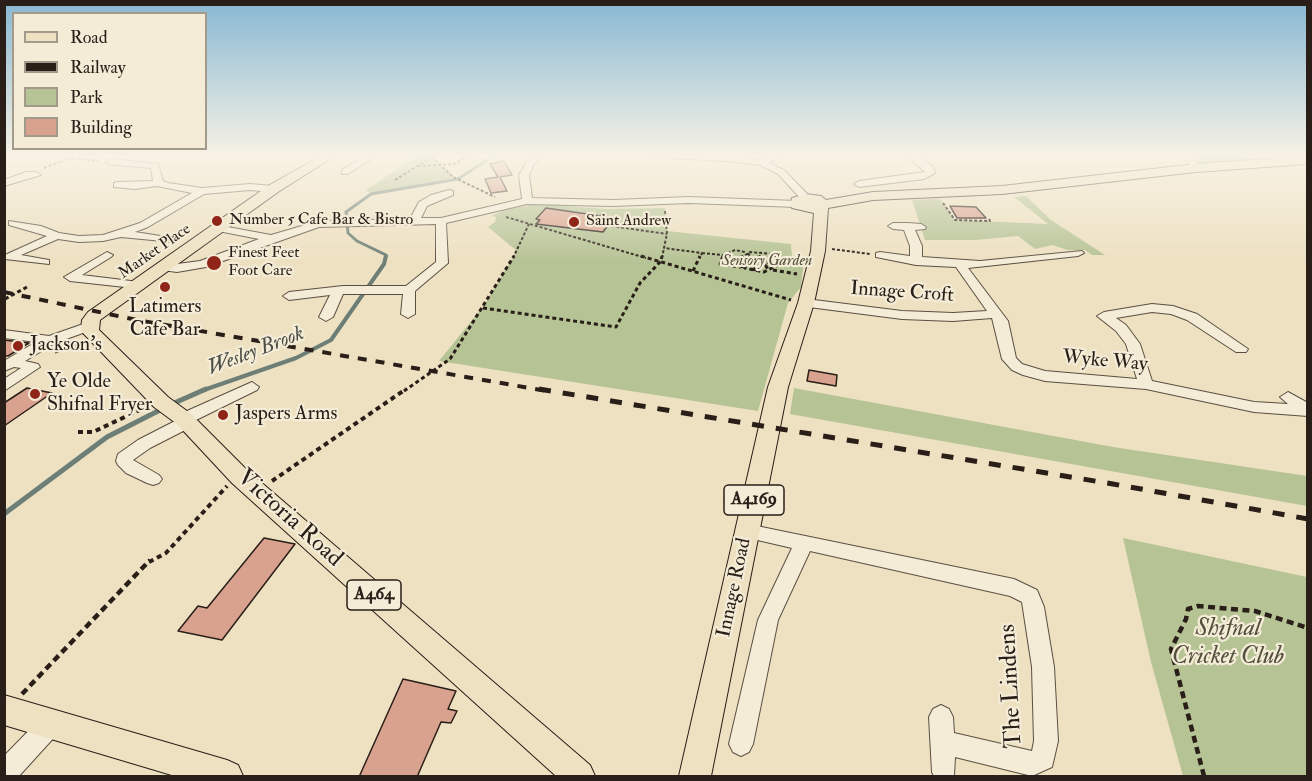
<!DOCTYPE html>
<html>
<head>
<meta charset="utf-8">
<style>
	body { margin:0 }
	#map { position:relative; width:1312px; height:781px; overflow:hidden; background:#eee1c2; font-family:"IM FELL Double Pica",serif }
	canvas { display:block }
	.frame { position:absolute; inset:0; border:6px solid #291e18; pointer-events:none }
	.legend { position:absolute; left:12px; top:12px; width:195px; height:138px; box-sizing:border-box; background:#f4ecd7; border:2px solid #a39a8b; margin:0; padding:8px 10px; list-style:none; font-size:18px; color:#291e18 }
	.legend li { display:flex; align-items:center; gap:12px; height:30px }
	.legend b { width:30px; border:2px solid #a39a8b }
</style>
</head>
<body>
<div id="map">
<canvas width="1312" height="781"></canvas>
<div class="frame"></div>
<ul class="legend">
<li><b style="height:8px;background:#eee1c2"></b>Road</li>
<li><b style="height:8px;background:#291e18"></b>Railway</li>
<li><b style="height:16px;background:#b6c395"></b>Park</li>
<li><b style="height:16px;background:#d9a28e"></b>Building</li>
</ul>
</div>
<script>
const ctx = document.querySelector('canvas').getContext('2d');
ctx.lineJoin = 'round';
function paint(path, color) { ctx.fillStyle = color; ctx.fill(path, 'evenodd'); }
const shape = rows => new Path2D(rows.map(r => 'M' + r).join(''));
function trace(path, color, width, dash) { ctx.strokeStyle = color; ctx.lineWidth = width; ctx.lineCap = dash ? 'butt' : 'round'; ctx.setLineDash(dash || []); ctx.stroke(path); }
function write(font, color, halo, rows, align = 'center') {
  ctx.font = font + ' "IM FELL Double Pica",serif'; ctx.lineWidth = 4.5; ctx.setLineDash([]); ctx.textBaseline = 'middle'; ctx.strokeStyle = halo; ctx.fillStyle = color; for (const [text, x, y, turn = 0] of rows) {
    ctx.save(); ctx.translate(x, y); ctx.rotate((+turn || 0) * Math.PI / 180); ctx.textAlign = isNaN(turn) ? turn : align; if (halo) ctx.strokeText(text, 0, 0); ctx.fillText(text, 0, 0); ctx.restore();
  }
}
paint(shape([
	[420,154,432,157,453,176,457,177,371,194,366,190],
	[1194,154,1257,154,1263,158,1201,165],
	[1026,196,1051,220,1105,255,1092,255,1085,250,1068,250,1052,245,1035,249,1018,236,976,240,925,240,912,200,940,199,955,220,1048,224,1014,197],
	[540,204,607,209,665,208,667,231,791,244,792,258,804,259,801,287,788,303,758,411,439,361,482,308,517,251,488,227,495,222,496,217,491,216,507,209],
	[794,388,1113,447,1307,476,1307,506,790,414],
	[1123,538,1307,577,1307,776,1183,776,1151,662]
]), '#b6c395');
trace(shape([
	[385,258,386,255,357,241,348,233,346,212,371,194,458,179,496,154]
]), '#6c7e75', 3);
trace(shape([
	[201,391,296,358,331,340,384,264,386,256]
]), '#6c7e75', 4);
trace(shape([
	[172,404,206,389],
	[4,514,107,437,164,408]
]), '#6c7e75', 5);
const building = shape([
	[504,161,512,175,500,177,507,191,491,193,485,179,498,177,490,164,504,161],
	[950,206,976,207,986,218,957,218,950,206],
	[546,208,608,217,607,219,612,220,603,232,536,224,540,220,536,219,546,208],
	[4,340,29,343,8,356,4,356,4,340],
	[809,370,837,375,836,386,807,381,809,370],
	[27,388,52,393,4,426,4,403,27,388],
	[264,538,295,544,222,640,178,631,198,606,207,608,264,538],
	[403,679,456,691,448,709,457,711,451,723,441,722,417,777,359,777,403,679]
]);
paint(building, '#d9a28e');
trace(building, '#291e18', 1.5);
const minor = shape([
	[368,154,379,154,348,174,342,174,342,170,368,154],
	[534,154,544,154,534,164,529,175,532,198,613,200,689,197,797,201,802,204,797,207,689,203,613,206,527,204,446,223,448,263,415,291,415,314,408,318,401,314,403,294,343,294,333,317,326,321,319,317,330,295,289,300,283,296,289,292,343,286,406,286,436,262,436,224,319,227,206,267,177,272,162,270,160,267,166,263,177,264,200,261,259,239,213,230,213,226,217,225,271,235,319,221,410,219,419,202,431,195,449,190,453,191,453,195,427,206,421,218,441,218,522,199,519,175,527,161,534,154],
	[642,154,728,155,760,160,772,154,787,154,768,163,784,170,811,198,802,200,778,174,760,165,728,161,647,157,642,154],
	[905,154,915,154,933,167,935,173,924,179,859,187,854,184,859,181,925,172,905,154],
	[1182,154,1190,154,1201,168,1199,170,1193,170,1182,154],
	[111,159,158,164,163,181,168,183,202,188,250,184,273,186,278,189,273,192,250,190,204,194,148,227,135,232,173,238,173,242,121,237,103,241,79,242,58,239,21,255,49,260,49,264,5,259,5,255,47,236,9,225,9,221,41,226,59,233,79,236,103,235,140,223,192,193,157,186,135,189,114,187,114,183,117,182,153,181,151,168,108,164,106,162,111,159],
	[26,172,36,172,41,175,4,186,4,180,26,172],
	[908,223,921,224,926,227,925,229,915,230,922,246,922,257,980,261,1082,251,1084,253,1078,256,968,268,1008,321,1016,358,1022,364,1045,371,1137,379,1126,344,1116,331,1097,316,1104,312,1152,304,1173,306,1197,314,1248,349,1246,352,1236,352,1187,320,1171,314,1152,312,1116,318,1126,325,1140,344,1152,381,1254,402,1288,404,1280,397,1288,392,1308,403,1308,416,1254,412,1146,389,1045,381,1023,375,1012,370,1002,359,992,318,953,321,902,319,801,306,800,303,806,299,902,311,953,313,987,311,956,267,916,265,876,257,876,253,880,252,910,256,910,246,904,230,893,229,888,226,893,223,908,223],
	[107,252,113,255,111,257,82,275,139,282,145,286,143,289,70,281,64,277,107,252],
	[89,322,96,326,94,329,55,343,25,361,38,364,40,367,4,391,4,379,21,368,14,367,4,371,4,361,36,342,4,338,4,330,49,336,89,322],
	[252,382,259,387,257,390,194,421,193,426,150,448,133,460,159,475,162,479,159,483,153,485,147,483,126,473,118,465,116,461,118,454,138,440,177,420,178,415,252,382],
	[747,524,1014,579,1037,590,1044,607,1054,667,1058,741,1052,767,1032,776,955,757,954,776,934,776,932,772,929,717,933,709,941,705,949,709,953,717,954,733,1032,751,1034,741,1032,667,1022,602,1010,596,810,551,778,620,753,744,749,752,741,756,733,752,729,744,758,620,792,548,740,536,738,531,740,526,747,524],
	[52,711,60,715,64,723,60,731,19,776,4,776,4,756,44,715,52,711]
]);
const major = shape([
	[324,154,338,154,278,192,100,320,99,330,168,397,191,414,248,471,590,765,595,776,556,776,232,483,177,424,154,407,81,331,82,320,88,312,268,186,324,154],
	[1308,156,1308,164,1196,172,1002,194,873,200,828,208,825,251,814,303,788,387,711,776,679,776,768,387,798,303,811,251,814,213,792,208,790,205,792,198,806,194,821,196,826,200,873,192,1002,186,1196,164,1308,156],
	[4,695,227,760,238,765,243,776,175,776,4,725,4,695]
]);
trace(minor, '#5a4f42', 2);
trace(major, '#291e18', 2);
trace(shape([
	[417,154,432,157,453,177,495,197],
	[418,166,454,164,472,154],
	[44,168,69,158,99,161],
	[395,180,432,157],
	[943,203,955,220,990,221,989,219],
	[665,211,667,233,664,248,702,253,700,258],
	[603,213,601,215,615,220,611,226,667,234],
	[506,217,646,258],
	[832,249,870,254],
	[702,253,723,255,722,258],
	[748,253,750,256,748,258],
	[723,255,735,250,745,252],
	[513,258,529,224],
	[662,258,664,248],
	[741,258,750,252,772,254,776,258],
	[759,258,761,252],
	[769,258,773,255]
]), '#291e18', 2, [3, 2]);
trace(shape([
	[641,256,791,300],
	[723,256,720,264,740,267,747,265,746,260,750,256],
	[743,256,739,259,740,264,745,268,764,272,778,265,778,259,775,256],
	[746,260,770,263,766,266,769,271],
	[770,263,767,259,771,256],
	[773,270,797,274],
	[693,271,700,256],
	[754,271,759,256],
	[483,308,616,327,640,283,661,261,662,256],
	[55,352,83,343],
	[404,391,450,359,514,256]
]), '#291e18', 3, [4, 3]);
trace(shape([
	[78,432,93,432,146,407],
	[272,481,406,389],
	[149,562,166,553,227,486]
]), '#291e18', 4, [5, 4]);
trace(shape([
	[22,694,150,560],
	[1204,776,1171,649,1186,619,1188,609,1198,606,1255,611,1308,628]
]), '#291e18', 4.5, [7, 4.5]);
paint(minor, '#f4ecd7');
paint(major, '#eee1c2');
trace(shape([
	[4,292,137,320,547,391]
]), '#291e18', 4, [9, 9]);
trace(shape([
	[539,389,1113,484,1308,519]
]), '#291e18', 5, [12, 12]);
trace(shape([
	[5,299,27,287]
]), '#291e18', 3, [4, 3]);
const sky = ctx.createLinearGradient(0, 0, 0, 263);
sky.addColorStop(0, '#88b8d3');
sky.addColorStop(0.59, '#f7f2e4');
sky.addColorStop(1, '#f7f2e400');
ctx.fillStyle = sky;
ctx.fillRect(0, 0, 1312, 263);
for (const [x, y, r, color] of [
	[217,221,6,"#8f2418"],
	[574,222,6,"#8f2418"],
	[214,263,8,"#8f2418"],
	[165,287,6,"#8f2418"],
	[18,346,6,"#8f2418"],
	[35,394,6,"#8f2418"],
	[223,415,6,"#8f2418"]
]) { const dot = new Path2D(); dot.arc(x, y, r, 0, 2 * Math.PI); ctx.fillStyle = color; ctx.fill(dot); trace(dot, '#f4ecd7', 2); }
write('16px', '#291e18', '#f4ecd7', [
	["Number 5 Cafe Bar & Bistro",229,221],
	["Saint Andrew",586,222],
	["Finest Feet",228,254],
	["Foot Care",228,272]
], 'left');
write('16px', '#291e18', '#f4ecd7', [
	["Market Place",155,252,-35]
]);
write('italic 16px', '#53503e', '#f4ecd7', [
	["Sensory Garden",767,262]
]);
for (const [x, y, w] of [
	[754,500,60],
	[374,595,54]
]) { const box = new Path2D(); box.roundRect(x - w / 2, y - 15, w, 30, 4.5); ctx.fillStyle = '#f4ecd7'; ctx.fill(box); trace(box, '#291e18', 1.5); }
write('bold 18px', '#291e18', null, [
	["A4169",754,500],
	["A464",374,595]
]);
write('20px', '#291e18', '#f4ecd7', [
	["Innage Croft",902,293,4],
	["Wyke Way",1105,362,5],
	["Innage Road",735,588,-78]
]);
write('20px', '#291e18', '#f4ecd7', [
	["Latimers",165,308,"center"],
	["Cafe Bar",165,331,"center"],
	["Jackson's",30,346],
	["Ye Olde",47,383],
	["Shifnal Fryer",47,406],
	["Jaspers Arms",235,415]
], 'left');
write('italic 21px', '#4b4e46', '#f4ecd7', [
	["Wesley Brook",256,352,-21]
]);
write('24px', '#291e18', '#f4ecd7', [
	["Victoria Road",289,519,42],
	["The Lindens",1012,686,-93]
]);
write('italic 24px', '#53503e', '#f4ecd7', [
	["Shifnal",1228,630],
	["Cricket Club",1228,658]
]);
</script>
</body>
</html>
